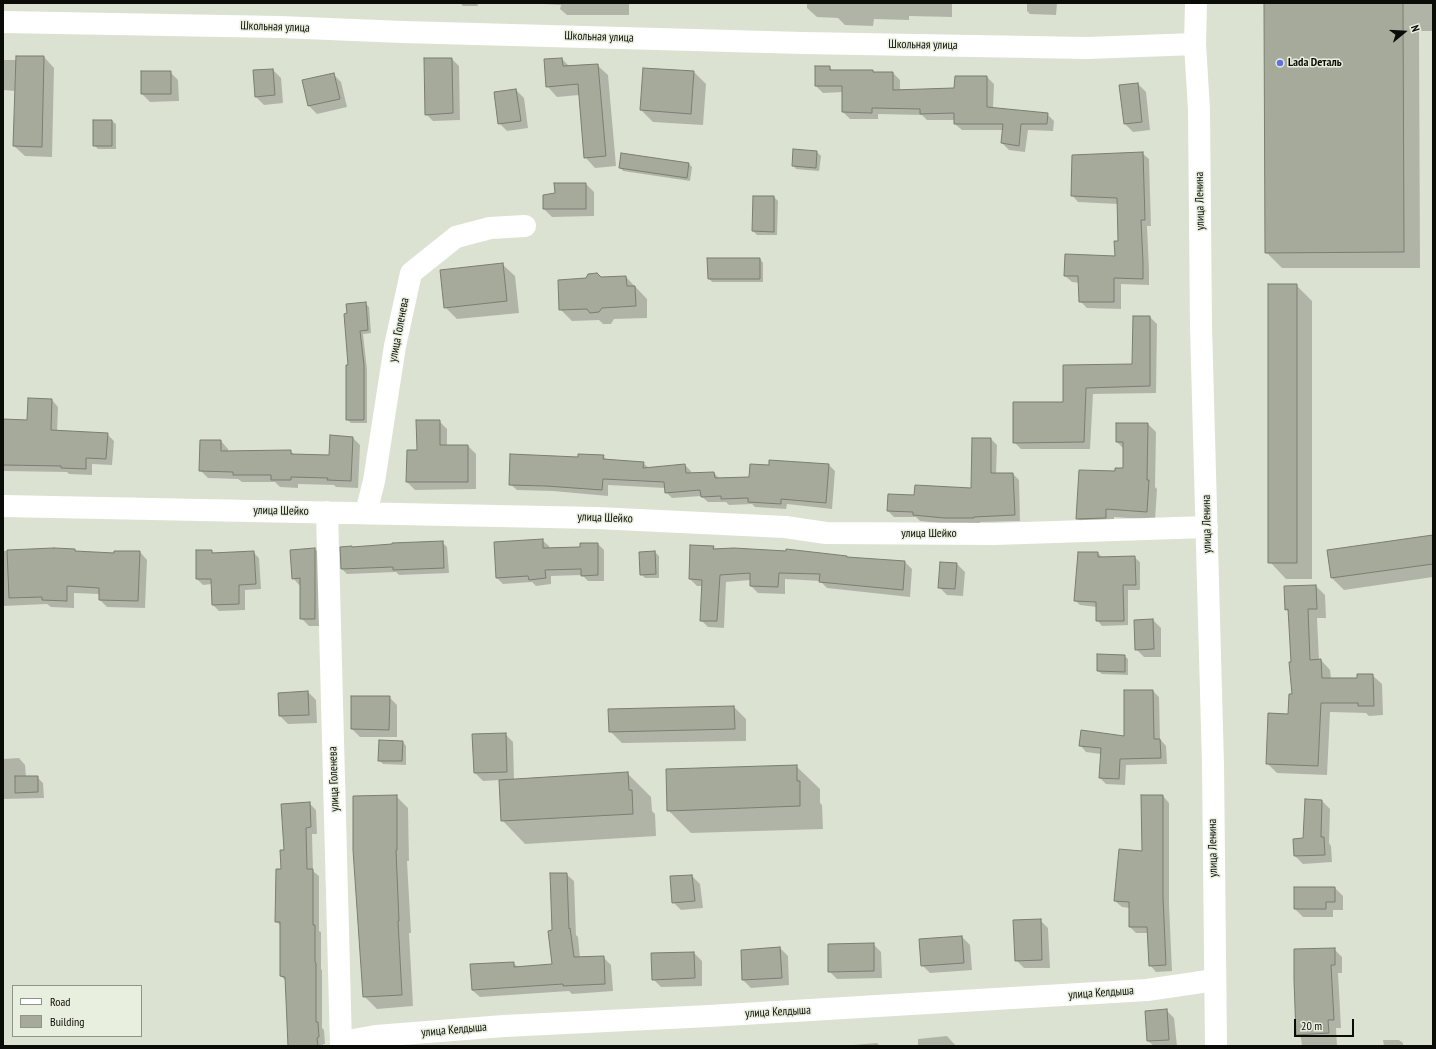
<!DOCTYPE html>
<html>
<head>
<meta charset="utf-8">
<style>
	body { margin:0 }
	#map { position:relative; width:1436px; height:1049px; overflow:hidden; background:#dce2d1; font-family:"PT Sans Narrow",sans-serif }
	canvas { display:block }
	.frame { position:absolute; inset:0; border:4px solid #0a0c07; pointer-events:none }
	.legend { position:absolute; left:12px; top:985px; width:130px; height:52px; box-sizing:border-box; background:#e9efde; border:1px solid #909488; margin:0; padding:5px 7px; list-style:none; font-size:12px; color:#0a0c07 }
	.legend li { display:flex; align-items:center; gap:8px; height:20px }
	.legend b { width:20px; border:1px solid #909488 }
	.north { position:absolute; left:1384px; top:12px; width:40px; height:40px; -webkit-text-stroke:3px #e9efde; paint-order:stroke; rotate:72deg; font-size:11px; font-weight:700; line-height:16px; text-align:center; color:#0a0c07 }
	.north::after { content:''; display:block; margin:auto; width:14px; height:18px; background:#0a0c07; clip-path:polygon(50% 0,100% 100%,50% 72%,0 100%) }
	.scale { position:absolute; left:1294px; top:1019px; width:60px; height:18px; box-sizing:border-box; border:2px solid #0a0c07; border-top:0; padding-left:5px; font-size:12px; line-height:14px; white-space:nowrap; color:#0a0c07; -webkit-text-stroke:3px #e9efde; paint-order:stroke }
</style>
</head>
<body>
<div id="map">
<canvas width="1436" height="1049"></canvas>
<div class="frame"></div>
<ul class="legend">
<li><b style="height:5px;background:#fff"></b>Road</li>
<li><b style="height:11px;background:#a5aa9a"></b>Building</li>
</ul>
<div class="north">N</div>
<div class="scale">20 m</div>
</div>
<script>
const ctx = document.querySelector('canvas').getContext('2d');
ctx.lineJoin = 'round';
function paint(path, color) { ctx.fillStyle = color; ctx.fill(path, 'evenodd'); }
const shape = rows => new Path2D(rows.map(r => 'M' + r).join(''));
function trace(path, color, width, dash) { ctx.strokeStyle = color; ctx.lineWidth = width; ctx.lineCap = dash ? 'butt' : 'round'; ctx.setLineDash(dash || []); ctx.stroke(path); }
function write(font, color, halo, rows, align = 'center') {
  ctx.font = font + ' "PT Sans Narrow",sans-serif'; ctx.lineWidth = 3; ctx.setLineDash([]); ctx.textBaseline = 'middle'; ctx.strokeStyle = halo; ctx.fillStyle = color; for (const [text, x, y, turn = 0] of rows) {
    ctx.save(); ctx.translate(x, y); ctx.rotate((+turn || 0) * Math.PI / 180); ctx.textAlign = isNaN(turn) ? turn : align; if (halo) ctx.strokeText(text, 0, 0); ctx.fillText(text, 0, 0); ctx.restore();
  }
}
paint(shape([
	[460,3,477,3,478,6,463,6],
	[526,3,629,3,629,15,567,15,560,9,561,5],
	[807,3,952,3,952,17,909,16,909,20,874,19,873,26,845,25,838,18,817,17,807,8],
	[1027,3,1057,3,1056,15,1030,14,1027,11],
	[1265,3,1433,3,1433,31,1419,31,1420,268,1282,268,1266,252],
	[44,57,54,68,52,157,25,156,14,146,16,91,3,90,3,60,16,60],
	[425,59,452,59,459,66,460,120,433,121,426,114],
	[562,59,570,67,597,65,608,75,616,166,595,168,585,157,579,95,557,97,547,86],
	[829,67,833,71,893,73,900,80,900,91,956,89,987,77,994,84,993,108,1047,114,1054,121,1053,131,1028,130,1025,152,1009,150,1002,143,1003,130,962,130,955,124,955,120,927,120,922,115,878,114,878,119,850,119,843,112,843,92,823,93,816,86],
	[273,70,281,78,283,103,264,105,256,97],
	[170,72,178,80,179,101,150,102,142,94],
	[694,72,706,84,703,125,653,122,641,110],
	[333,74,341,82,347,107,317,114,309,106,304,81],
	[1138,84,1146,92,1150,130,1133,132,1125,124],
	[516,90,524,98,528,128,507,131,499,123],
	[112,121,116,124,116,149,98,149,94,145],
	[794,150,817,152,821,156,819,171,796,169,793,165],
	[1142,153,1149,159,1151,226,1147,226,1149,269,1149,285,1121,284,1121,309,1087,308,1080,301,1080,283,1072,282,1065,276,1116,257,1119,241,1118,204,1078,202,1072,195],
	[689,164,692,167,690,181,623,171,620,167],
	[586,184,594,192,594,216,552,217,544,209,556,194],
	[774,197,778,201,777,235,757,235,753,231],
	[760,259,763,263,763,282,712,282,709,278],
	[502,264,515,276,519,313,457,319,445,307],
	[626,277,647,299,647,318,614,319,611,324,603,324,599,320,572,321,560,309,586,279],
	[1296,285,1312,301,1312,579,1286,579,1270,562],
	[365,303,369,307,371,333,363,334,367,370,367,423,351,423,347,419,349,366],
	[1150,317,1157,324,1156,393,1093,394,1090,449,1021,449,1014,442,1064,403,1064,366,1133,365],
	[52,400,58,407,57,432,107,434,114,441,112,465,92,464,92,475,69,474,67,472,3,471,3,420,28,421],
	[439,421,447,429,447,446,468,446,476,454,476,489,415,490,407,482,418,451],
	[1148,424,1156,432,1155,487,1157,489,1155,520,1114,517,1114,525,1085,526,1077,518,1116,472,1124,469,1124,449,1117,442],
	[353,438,360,445,358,488,336,487,334,485,298,484,298,488,280,487,275,482,242,482,238,479,208,478,200,470,221,441,228,449,228,452,290,451,295,455,330,456],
	[991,439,997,445,996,474,1013,474,1019,480,1020,521,980,522,980,524,950,524,920,521,916,517,894,517,888,511,972,489],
	[603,456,608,461,643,463,649,468,685,465,691,471,691,474,714,473,720,479,750,478,770,466,829,465,835,471,832,509,787,504,786,509,755,507,752,504,729,505,726,502,708,502,701,496,672,498,666,492,665,488,608,485,608,496,553,491,517,490,510,484,579,458],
	[1433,536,1433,577,1344,590,1332,578,1329,551],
	[542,540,549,546,549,548,581,548,598,544,604,550,604,581,588,581,582,575,551,576,551,584,536,586,532,582,503,584,497,578],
	[442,542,447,547,449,573,399,575,396,572,347,574,342,569,353,548],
	[713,547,716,550,905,562,912,569,910,597,827,588,820,581,785,579,785,594,758,593,751,586,751,580,726,582,724,628,708,627,701,620,702,586,697,586,690,579],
	[54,549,75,550,77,553,115,554,140,552,147,560,145,608,107,607,100,600,100,594,74,593,74,608,51,607,47,604,3,606,3,551],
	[315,549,323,557,323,626,309,626,301,618,301,587,293,578,292,550],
	[211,551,215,554,253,552,259,558,261,589,245,590,245,610,219,611,213,605,212,584,203,585,197,579],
	[655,552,659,556,659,578,645,578,641,574],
	[1098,553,1103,558,1134,557,1140,562,1140,590,1128,590,1128,625,1102,626,1097,620,1097,607,1080,605,1075,600],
	[957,564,965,572,963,596,947,595,939,587],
	[1316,586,1325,595,1326,618,1317,618,1319,660,1321,660,1330,670,1331,679,1358,679,1372,675,1382,684,1383,715,1369,716,1366,713,1330,712,1327,775,1277,773,1267,763,1289,715,1293,695,1289,613,1286,609],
	[1153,620,1161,628,1161,657,1144,657,1136,649],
	[1124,656,1128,659,1128,675,1102,674,1098,671],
	[1153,691,1159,697,1160,739,1166,746,1167,764,1126,765,1125,785,1106,784,1100,778,1101,754,1086,752,1080,745,1125,737],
	[308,692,316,700,317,723,288,724,280,716],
	[389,697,397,705,397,737,360,737,352,729],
	[734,707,746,719,746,741,622,743,610,731],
	[505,734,513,742,514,780,628,774,651,797,652,811,655,814,656,836,525,844,502,820,500,780,483,781,475,773],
	[403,742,406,746,406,765,383,764,379,760],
	[19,758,25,765,26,777,37,777,43,783,44,798,3,799,3,759],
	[796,766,820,789,820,803,822,805,823,829,691,833,668,810],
	[396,796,408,808,409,861,407,861,411,933,409,933,413,1006,377,1009,364,996],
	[1163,796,1169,803,1169,904,1172,971,1156,972,1150,965,1148,933,1136,933,1130,927,1130,908,1122,907,1115,901,1143,852],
	[1322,801,1330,809,1329,843,1331,846,1332,862,1303,864,1295,856,1294,840,1304,839],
	[309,803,316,810,317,834,312,834,313,871,319,876,319,931,321,932,321,969,322,970,322,1028,324,1030,325,1044,323,1044,323,1046,289,1046,287,982,281,976,281,926,276,921,285,851],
	[566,874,574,881,576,935,578,937,580,958,603,957,611,965,613,991,572,994,569,991,480,997,472,990,513,963,518,967,553,965,553,931],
	[692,876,700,884,703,908,681,910,673,902,671,877],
	[1335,888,1343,896,1343,910,1333,910,1333,917,1303,917,1295,909],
	[1040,920,1048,928,1050,968,1024,968,1016,960],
	[962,937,970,945,972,970,930,973,922,965],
	[873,944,881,952,882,978,837,979,829,971],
	[780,948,788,956,789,985,751,988,743,980],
	[1334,949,1342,957,1342,973,1338,973,1341,1028,1336,1028,1337,1046,1302,1046,1301,1038,1297,1034],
	[694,953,702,961,702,986,661,987,653,979],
	[1166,1010,1174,1018,1177,1046,1154,1046,1148,1041],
	[947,1036,956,1046,918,1046,918,1039],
	[1383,1040,1399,1040,1403,1043,1403,1046,1384,1046],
	[877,1043,880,1046,841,1046]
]), '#0003');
const building = shape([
	[1264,3,1403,3,1404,252,1265,253,1264,3],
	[16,56,44,56,42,147,13,146,16,56],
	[424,58,452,58,453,113,425,115,424,58],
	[562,58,563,66,598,64,606,156,584,158,578,84,546,87,544,59,562,58],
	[815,66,830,66,830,70,873,70,873,72,893,72,893,90,954,88,955,76,987,76,987,107,1048,113,1047,124,1021,124,1019,146,1001,143,1003,124,954,124,954,113,920,114,920,109,872,108,872,113,842,112,842,86,815,86,815,66],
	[643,68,694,71,691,114,640,110,643,68],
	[273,69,275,95,255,97,253,70,273,69],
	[141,71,171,71,171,94,141,94,141,71],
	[334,73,340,99,308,106,302,80,334,73],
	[1138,83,1142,122,1124,124,1119,85,1138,83],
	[516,89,521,121,498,124,494,92,516,89],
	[93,120,112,120,112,146,93,146,93,120],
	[793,149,817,151,816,168,792,166,793,149],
	[1143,152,1145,220,1141,220,1143,262,1143,279,1114,278,1114,302,1079,302,1078,276,1064,276,1065,254,1115,256,1114,241,1118,241,1117,198,1071,196,1072,155,1143,152],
	[621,153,689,163,687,178,619,168,621,153],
	[554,183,586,183,586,209,543,209,543,195,555,193,554,183],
	[753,196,774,196,774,232,752,231,753,196],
	[707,258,760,258,760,279,708,279,707,258],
	[503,263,507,301,444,308,440,270,503,263],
	[597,273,601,277,626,276,627,286,635,286,636,306,602,308,599,312,590,313,587,309,559,310,558,280,586,278,588,274,597,273],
	[1268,284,1297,284,1297,563,1268,563,1268,284],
	[366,302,368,330,360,331,364,365,364,420,346,420,346,365,348,365,344,314,347,313,346,304,366,302],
	[1133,316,1150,316,1150,386,1086,388,1084,442,1013,443,1013,402,1063,402,1063,365,1132,364,1133,316],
	[28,398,52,399,51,430,108,433,106,459,86,458,86,469,61,468,61,466,3,465,3,419,27,420,28,398],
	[416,420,440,420,440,445,468,445,468,482,406,482,407,450,417,450,416,420],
	[1116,423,1148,423,1147,480,1149,480,1147,512,1106,509,1106,518,1076,519,1079,470,1115,471,1115,468,1123,468,1123,442,1116,442,1116,423],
	[330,435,353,437,351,481,327,480,328,478,291,477,291,480,271,480,271,475,233,475,233,472,199,471,200,440,221,440,221,451,291,450,291,454,329,455,330,435],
	[972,438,991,438,991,473,1013,473,1015,515,974,517,974,518,944,518,913,515,913,512,887,511,888,494,914,495,915,485,971,488,972,438],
	[510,454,578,457,578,454,604,455,603,459,644,462,643,468,685,464,686,473,714,472,715,478,749,477,750,464,769,465,769,460,829,464,826,503,781,499,781,504,748,502,748,498,721,499,721,496,701,497,700,490,665,493,664,482,603,479,602,490,546,486,509,485,510,454],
	[1433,535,1433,564,1331,578,1327,550,1433,535],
	[543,539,543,548,580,547,580,543,598,543,598,575,581,576,581,569,545,570,546,578,529,580,528,576,496,578,494,542,543,539],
	[443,541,444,568,393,570,393,567,341,569,340,547,352,546,352,547,392,544,392,543,443,541],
	[690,545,714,546,713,549,734,548,786,551,786,549,847,556,847,557,905,561,903,590,819,582,820,574,779,573,778,587,750,586,750,573,720,575,717,621,700,621,702,580,689,579,690,545],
	[54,548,75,549,75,551,114,553,114,551,140,551,138,601,99,600,99,588,67,586,67,601,42,600,42,597,9,598,7,550,54,548],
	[315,548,315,619,300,619,300,578,292,579,290,550,315,548],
	[196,550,212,550,212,553,254,551,256,584,239,585,239,604,212,605,211,579,196,579,196,550],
	[655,551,656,574,640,575,639,552,655,551],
	[1078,552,1098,552,1098,557,1135,556,1136,585,1123,585,1124,621,1096,621,1096,602,1074,601,1078,552],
	[940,562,957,563,955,589,938,588,940,562],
	[1316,585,1317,609,1308,609,1310,660,1321,659,1322,678,1357,678,1357,674,1373,674,1374,706,1358,706,1358,703,1321,703,1318,766,1266,764,1268,713,1288,714,1289,694,1292,694,1289,662,1291,662,1288,609,1285,610,1284,586,1316,585],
	[1153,619,1154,649,1135,650,1134,620,1153,619],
	[1097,654,1125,655,1125,672,1097,671,1097,654],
	[1124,690,1153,690,1154,739,1160,739,1161,758,1120,759,1119,779,1099,778,1101,748,1079,746,1081,730,1124,736,1124,690],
	[308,691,309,715,279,716,278,693,308,691],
	[351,696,390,696,389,730,351,729,351,696],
	[734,706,735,729,609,732,608,709,734,706],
	[506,733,507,772,474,773,472,734,506,733],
	[379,740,403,741,402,761,378,761,379,740],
	[797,765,797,781,800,781,800,806,667,811,666,769,797,765],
	[628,772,629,790,632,790,633,814,501,821,499,780,628,772],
	[15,776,38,776,38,792,15,793,15,776],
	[397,795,397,850,396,850,399,921,398,921,402,995,363,997,353,850,353,796,397,795],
	[1141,795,1163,795,1163,897,1166,965,1149,966,1147,927,1129,927,1129,902,1114,901,1119,849,1142,851,1141,795],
	[1305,799,1322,800,1321,837,1324,837,1325,855,1294,856,1293,839,1303,838,1305,799],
	[310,802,311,827,306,828,307,869,313,869,313,925,315,925,315,962,316,963,316,1022,318,1022,319,1037,317,1038,318,1046,288,1046,285,977,280,976,280,922,275,922,276,869,281,869,280,850,284,850,281,804,310,802],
	[550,873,567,873,569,929,570,928,574,957,604,956,605,984,563,986,563,984,472,990,470,964,514,962,514,967,552,964,548,931,552,930,550,873],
	[692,875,695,901,672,903,670,876,692,875],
	[1294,887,1335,887,1335,902,1326,902,1326,909,1294,909,1294,887],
	[1041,919,1042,960,1015,961,1013,920,1041,919],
	[962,936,964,963,921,966,919,939,962,936],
	[874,943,874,971,828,972,828,944,874,943],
	[780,947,782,978,742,980,741,950,780,947],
	[1335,948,1335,965,1331,965,1334,1020,1328,1020,1329,1033,1296,1035,1294,980,1294,949,1335,948],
	[694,952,695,978,652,980,651,953,694,952],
	[1167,1009,1169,1040,1147,1041,1145,1011,1167,1009]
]);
paint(building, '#a5aa9a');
trace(building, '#797e6f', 1);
trace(shape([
	[1196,3,1195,44,1199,110,1201,326,1213,765,1216,1046],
	[3,22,280,27,403,32,803,43,1087,48,1195,44],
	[3,506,597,518,785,527,826,533,994,534,1207,527],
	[327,512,341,1046],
	[366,513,374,481,395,346,411,273,456,237,490,228,525,226],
	[341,1042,376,1036,504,1026,709,1016,1147,990,1215,980]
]), '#fff', 22);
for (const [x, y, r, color] of [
	[1280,63,4,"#5d70e8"]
]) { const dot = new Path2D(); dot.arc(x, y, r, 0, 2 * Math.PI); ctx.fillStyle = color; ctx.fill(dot); trace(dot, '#e9efde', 1.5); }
write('12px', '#0a0c07', '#e9efde', [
	["Школьная улица",275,27,2],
	["Школьная улица",599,37,2],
	["Школьная улица",923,45,1],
	["улица Ленина",1200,201,-91],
	["улица Голенева",399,330,-79],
	["улица Шейко",281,511,1],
	["улица Шейко",605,518,2],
	["улица Ленина",1207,524,-91],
	["улица Шейко",929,534],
	["улица Голенева",334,779,-92],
	["улица Ленина",1213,848,-91],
	["улица Келдыша",1101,993,-4],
	["улица Келдыша",778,1012,-3],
	["улица Келдыша",454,1030,-5]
]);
write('bold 12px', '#0a0c07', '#e9efde', [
	["Lada Dеталь",1288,63]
], 'left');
</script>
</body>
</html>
